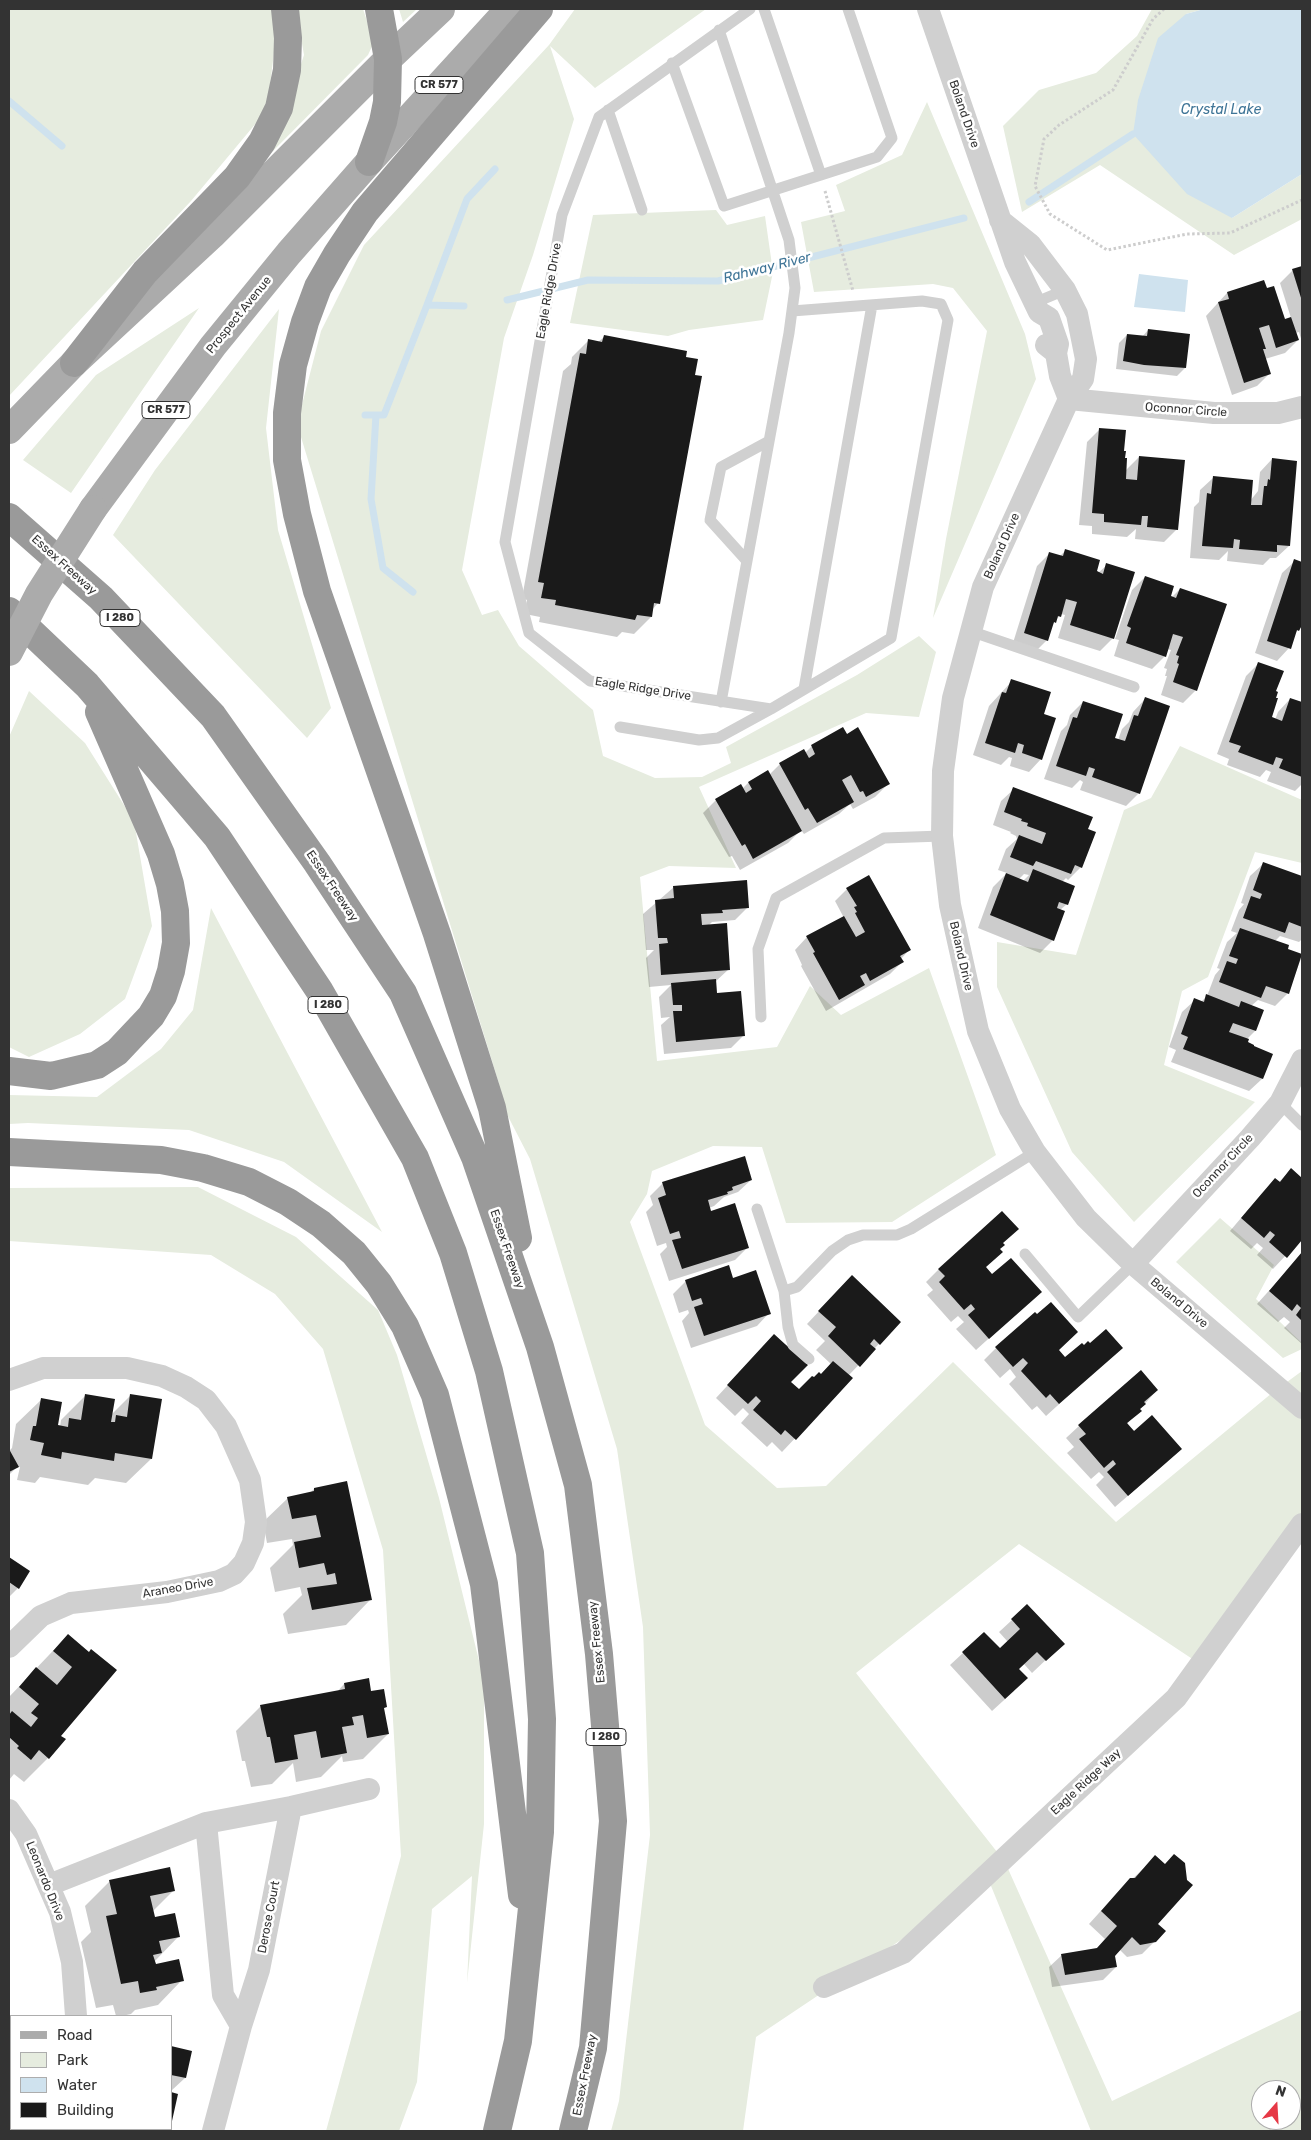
<!DOCTYPE html>
<html>
<head>
<meta charset="utf-8">
<style>
	body { margin:0 }
	#map { position:relative; width:1311px; height:2140px; overflow:hidden; background:#fff; font-family:Rubik,sans-serif }
	canvas { display:block }
	.frame { position:absolute; inset:0; border:10px solid #333; pointer-events:none }
	.legend { position:absolute; left:10px; top:2015px; width:162px; height:115px; box-sizing:border-box; background:#fff; border:1px solid #adadad; margin:0; padding:6px 9px; list-style:none; font-size:15px; color:#333 }
	.legend li { display:flex; align-items:center; gap:10px; height:25px }
	.legend b { width:25px; border:1px solid #adadad }
	.north { position:absolute; left:1251px; top:2080px; width:50px; height:50px; box-sizing:border-box; background:#fff; border:1px solid #adadad; border-radius:50%; rotate:19deg; font-size:14px; font-weight:700; line-height:20px; text-align:center; color:#333 }
	.north::after { content:''; display:block; margin:auto; width:18px; height:22px; background:#e63946; clip-path:polygon(50% 0,100% 100%,50% 72%,0 100%) }
</style>
</head>
<body>
<div id="map">
<canvas width="1311" height="2140"></canvas>
<div class="frame"></div>
<ul class="legend">
<li><b style="height:6px;background:#ababab"></b>Road</li>
<li><b style="height:14px;background:#e6ecdf"></b>Park</li>
<li><b style="height:14px;background:#cfe2ee"></b>Water</li>
<li><b style="height:14px;background:#1a1a1a"></b>Building</li>
</ul>
<div class="north">N</div>
</div>
<script>
const ctx = document.querySelector('canvas').getContext('2d');
ctx.lineJoin = 'round';
function paint(path, color) { ctx.fillStyle = color; ctx.fill(path, 'evenodd'); }
const shape = rows => new Path2D(rows.map(r => 'M' + r).join(''));
function trace(path, color, width, dash) { ctx.strokeStyle = color; ctx.lineWidth = width; ctx.lineCap = dash ? 'butt' : 'round'; ctx.setLineDash(dash || []); ctx.stroke(path); }
function write(font, color, halo, rows, align = 'center') {
  ctx.font = font + ' Rubik,sans-serif'; ctx.lineWidth = 5; ctx.setLineDash([]); ctx.textBaseline = 'middle'; ctx.strokeStyle = halo; ctx.fillStyle = color; for (const [text, x, y, turn = 0] of rows) {
    ctx.save(); ctx.translate(x, y); ctx.rotate((+turn || 0) * Math.PI / 180); ctx.textAlign = isNaN(turn) ? turn : align; if (halo) ctx.strokeText(text, 0, 0); ctx.fillText(text, 0, 0); ctx.restore();
  }
}
paint(shape([
	[9,9,278,9,279,11,267,110,191,201,9,396],
	[296,9,363,9,374,42,368,55,272,152,304,55],
	[399,9,417,9,403,22],
	[575,9,706,9,595,88,550,46,574,119,533,255,504,338,462,570,482,615,498,610,519,646,593,710,603,756,655,778,702,777,731,763,726,747,857,675,919,636,936,652,919,717,866,713,699,787,736,868,669,866,640,877,657,1061,777,1047,810,986,841,1015,929,968,996,1155,892,1222,786,1223,762,1147,713,1146,652,1171,647,1194,630,1222,705,1425,777,1488,826,1486,953,1362,1116,1522,1272,1393,1302,1371,1302,1538,1206,1668,1019,1544,856,1673,1005,1862,1112,2101,1302,2010,1302,2131,1091,2131,989,1881,756,2037,743,2131,611,2131,619,2101,650,1835,643,1627,617,1449,530,1159,495,1091,499,1084,297,424,321,331,364,245,549,45],
	[1261,2090,1291,2090,1291,2120,1261,2120],
	[1152,9,1204,9,1186,14,1232,218,1302,174,1302,219,1234,255,1100,165,1022,212,1003,126,1039,90,1096,73,1137,36],
	[927,102,1025,334,1036,379,933,618,946,539,987,331,953,288,933,284,814,292,801,222,845,211,836,185,902,155],
	[716,210,727,225,765,216,773,272,763,320,689,330,668,336,570,323,593,215],
	[199,308,71,493,23,460,96,375],
	[279,309,266,428,278,530,331,708,307,738,113,535,155,470],
	[29,691,85,743,134,821,152,926,125,999,80,1034,29,1057,9,1047,9,737],
	[1180,746,1302,800,1302,863,1255,852,1208,977,1182,991,1164,1065,1255,1102,1134,1222,1072,1152,997,987,997,942,1076,955,1124,810,1151,798],
	[211,908,382,1232,284,1162,189,1130,28,1123,9,1124,9,1095,97,1097,161,1049,193,1010],
	[198,1187,296,1237,378,1310,397,1355,439,1498,484,1681,484,1824,467,1983,472,1876,432,1909,417,2082,399,2131,326,2131,401,1856,383,1550,323,1349,275,1294,211,1255,9,1241,9,1188],
	[1220,1218,1274,1265,1256,1299,1302,1343,1302,1349,1283,1358,1176,1262]
]), '#e6ecdf');
paint(shape([
	[1204,9,1302,9,1302,174,1232,218,1187,194,1133,134,1138,100,1158,38,1186,14],
	[1139,274,1188,280,1185,312,1134,307]
]), '#cfe2ee');
paint(shape([
	[1302,268,1302,342,1299,332,1295,333,1298,340,1285,353,1265,359,1270,373,1257,386,1232,395,1206,316,1227,293,1263,281,1284,321,1291,318,1280,283,1293,270],
	[1148,330,1185,368,1177,376,1116,369,1119,343,1127,335,1142,337],
	[604,337,658,603,652,610,651,617,634,634,622,632,617,637,539,622,540,617,525,614,527,600,522,598,563,371,571,364,572,357,589,340,598,342],
	[1100,429,1123,453,1125,471,1139,457,1177,529,1164,542,1135,539,1136,529,1127,537,1092,534,1092,526,1079,525,1087,442],
	[1272,459,1289,546,1276,558,1270,558,1263,565,1227,561,1228,551,1219,560,1190,558,1194,507,1199,502,1200,490,1213,478,1250,501,1258,491,1260,472],
	[1065,551,1098,573,1107,565,1113,638,1100,651,1058,638,1065,615,1061,614,1052,625,1047,640,1034,653,1012,646,1037,566,1050,553,1060,556],
	[1295,561,1302,563,1302,626,1294,634,1289,648,1277,661,1255,653,1282,573],
	[1145,577,1169,596,1172,597,1180,589,1196,690,1183,703,1161,695,1167,676,1165,676,1167,669,1164,668,1171,650,1167,649,1165,656,1152,669,1114,656,1119,640,1115,639,1132,590],
	[1259,663,1275,691,1270,718,1275,720,1278,712,1290,699,1302,703,1302,784,1295,791,1267,781,1271,772,1266,770,1260,777,1227,765,1229,759,1217,754,1246,676],
	[1012,681,1042,715,1041,759,1029,772,1010,766,1012,758,1009,757,1001,765,973,755,989,706],
	[1145,699,1139,793,1126,806,1080,790,1083,782,1080,780,1072,788,1044,779,1061,731,1067,725,1070,715,1083,702,1113,739,1118,740,1122,729,1129,722,1133,712],
	[843,729,888,784,875,797,853,809,850,804,839,814,804,834,801,830,788,843,740,870,732,856,729,857,703,813,716,800,742,789,748,783,767,772,769,775,780,764,805,753,811,747],
	[1014,789,1087,830,1081,867,1068,880,1066,878,1062,882,1067,904,1060,910,1053,940,1040,953,978,928,993,887,1007,873,998,870,1006,849,1017,839,1016,836,1010,833,1011,832,993,825,1001,801],
	[1024,874,1029,875,1023,881,1018,880],
	[1263,864,1302,878,1302,939,1299,942,1280,936,1275,941,1286,949,1302,956,1288,993,1275,1006,1258,1000,1251,1006,1262,1011,1255,1031,1246,1040,1246,1043,1271,1055,1262,1079,1249,1091,1171,1062,1176,1050,1169,1047,1182,1012,1195,1000,1201,1002,1207,996,1215,975,1220,969,1217,968,1227,942,1237,933,1231,931,1239,910,1244,904,1241,903,1250,876],
	[674,887,748,907,735,920,712,922,708,926,729,969,715,982,716,994,743,1036,731,1048,664,1054,661,1025,670,1017,661,1018,659,997,671,985,649,987,646,958,654,950,646,950,643,914],
	[847,889,909,950,901,959,902,962,890,974,826,1011,801,966,802,965,795,950,807,937,844,918,835,901],
	[1291,1170,1302,1179,1302,1238,1273,1269,1257,1255,1263,1248,1257,1243,1251,1249,1230,1231,1263,1192,1279,1182],
	[751,1180,738,1192,724,1197,714,1206,709,1208,711,1213,748,1247,735,1260,669,1281,660,1254,667,1247,666,1243,657,1246,646,1212,653,1205,650,1196,663,1183],
	[1002,1244,985,1267,992,1276,1027,1304,976,1350,956,1329,964,1322,958,1316,951,1322,927,1295,933,1290,926,1282,939,1269],
	[1302,1254,1302,1344,1284,1328,1290,1322,1284,1317,1278,1322,1257,1304],
	[732,1280,769,1313,757,1326,691,1348,682,1321,689,1313,688,1310,679,1313,673,1294,686,1281],
	[839,1290,900,1322,848,1376,851,1379,782,1452,772,1442,767,1447,741,1423,749,1414,743,1408,735,1416,716,1398,762,1348,790,1382,799,1390,820,1375,831,1364,816,1350,825,1341,807,1324],
	[996,1348,1058,1351,1065,1359,1108,1360,1046,1416,1037,1406,1032,1410,1009,1384,1016,1377,1010,1369,1000,1378,984,1360],
	[1157,1390,1127,1424,1167,1462,1115,1507,1096,1485,1104,1477,1099,1472,1091,1479,1067,1453,1074,1447,1066,1438,1079,1426],
	[86,1395,111,1415,131,1395,151,1459,126,1483,95,1478,88,1485,40,1477,35,1483,17,1480,20,1467,17,1467,9,1475,9,1451,12,1448,16,1424,41,1400,56,1426,60,1427,61,1420],
	[314,1489,370,1600,346,1625,288,1634,283,1614,302,1595,300,1587,275,1592,270,1568,293,1545,292,1539,267,1543,263,1522,288,1498,310,1493],
	[9,1559,28,1572,18,1588,9,1597],
	[1012,1620,1050,1656,1032,1673,1024,1664,1018,1669,1014,1691,992,1711,950,1665,963,1653,1000,1650,1008,1642,999,1632],
	[68,1635,89,1653,59,1736,48,1758,24,1782,14,1774,9,1780,9,1697],
	[344,1684,370,1693,386,1706,383,1709,388,1734,363,1759,343,1762,342,1756,321,1777,296,1782,293,1763,272,1784,251,1787,245,1761,242,1761,236,1731,261,1706,337,1692],
	[1164,1865,1155,1941,1142,1954,1127,1957,1119,1949,1114,1955,1116,1967,1103,1980,1052,1987,1049,1967,1062,1955,1096,1949,1105,1939,1089,1924,1117,1893,1143,1869],
	[110,1881,174,1890,152,1912,154,1919,179,1936,154,1962,155,1965,182,1980,158,2005,135,2010,131,2014,122,2016,116,2016,113,2005,96,2008,81,1942,91,1932,85,1906],
	[171,2048,185,2078,171,2091],
	[81,2129,165,2129,162,2131,80,2131]
]), '#0003');
trace(shape([
	[9,101,62,146],
	[1029,202,1133,134],
	[507,300,588,280,718,281,964,218],
	[427,305,467,199,495,169],
	[365,415,384,415,427,305,464,306],
	[376,415,371,499,383,568,413,592]
]), '#cfe2ee', 7);
paint(shape([
	[1302,266,1302,301,1292,269],
	[1264,280,1267,288,1274,286,1285,319,1291,317,1299,340,1276,348,1269,325,1259,328,1266,349,1263,349,1271,374,1244,383,1218,302,1229,299,1227,292],
	[1148,329,1190,334,1186,368,1144,365,1123,361,1127,334,1147,336],
	[604,335,687,351,686,357,698,359,695,375,702,376,660,604,654,603,652,617,637,615,635,620,555,605,556,600,541,598,544,583,538,582,580,353,586,354,588,339,602,342],
	[1099,428,1126,430,1124,451,1126,451,1125,458,1127,458,1126,479,1137,480,1139,456,1185,460,1178,530,1147,527,1148,516,1142,516,1141,525,1104,522,1104,514,1092,513],
	[1272,458,1297,461,1290,546,1277,545,1277,552,1239,549,1240,540,1234,539,1233,548,1202,546,1207,493,1211,494,1213,476,1253,480,1251,505,1262,505,1264,486,1267,486,1268,479,1270,480],
	[1065,549,1100,560,1097,571,1103,574,1106,563,1135,572,1114,639,1070,625,1077,602,1066,599,1061,617,1058,616,1056,623,1054,622,1048,641,1024,633,1049,552,1063,556],
	[1294,559,1302,562,1302,625,1299,631,1297,630,1291,649,1267,641],
	[1145,576,1174,586,1171,596,1176,598,1180,588,1227,604,1197,691,1173,682,1179,664,1177,663,1179,656,1176,655,1183,637,1173,634,1166,657,1126,643,1131,628,1127,626],
	[1258,662,1284,671,1276,691,1278,692,1276,698,1278,698,1272,717,1282,721,1290,698,1302,702,1302,777,1279,768,1283,759,1276,757,1273,765,1238,752,1241,746,1229,742],
	[1011,679,1051,692,1044,714,1056,718,1042,760,1022,753,1024,745,1018,743,1015,753,985,743,1002,692,1006,693],
	[1145,697,1170,706,1140,794,1092,777,1095,769,1089,767,1086,776,1056,766,1073,717,1077,718,1083,701,1123,714,1115,738,1125,741,1134,715,1138,716],
	[843,727,847,734,858,727,890,784,866,797,863,791,860,792,851,775,842,780,854,802,817,823,808,808,805,810,779,763,804,749,809,758,815,754,811,745],
	[768,770,802,831,753,859,745,844,742,846,715,799,741,784,746,793,752,789,748,782],
	[1013,787,1093,817,1088,829,1096,832,1082,868,1075,865,1071,874,1036,861,1033,866,1010,857,1019,835,1042,844,1046,833,1027,826,1028,823,1021,821,1022,819,1004,812],
	[1263,862,1302,876,1302,927,1289,922,1285,933,1243,918,1251,896,1260,899,1262,894,1253,890],
	[1033,869,1075,886,1068,905,1059,902,1057,908,1065,911,1054,941,990,915,1006,873,1028,882],
	[869,875,911,950,900,956,904,962,870,981,866,973,860,976,865,985,839,1000,813,953,815,952,806,936,844,916,856,937,865,932,855,913,857,912,854,907,857,906,846,888],
	[747,880,749,908,722,910,723,913,701,914,702,925,727,923,730,970,661,975,659,944,668,943,667,938,658,938,655,900,674,898,673,886],
	[1240,928,1289,945,1288,949,1302,954,1289,994,1266,986,1261,998,1219,982,1227,961,1236,964,1238,959,1229,956],
	[716,979,717,993,741,991,745,1036,676,1042,673,1011,682,1011,682,1005,673,1005,671,983],
	[1206,994,1239,1007,1241,1001,1264,1010,1256,1031,1233,1023,1229,1032,1249,1039,1248,1042,1254,1045,1254,1046,1273,1054,1263,1079,1183,1049,1188,1037,1181,1034,1194,998,1204,1002],
	[745,1156,752,1180,732,1187,733,1190,727,1192,728,1194,708,1200,711,1211,735,1203,749,1248,682,1269,672,1240,681,1238,679,1231,670,1234,658,1198,666,1195,662,1182],
	[1291,1168,1302,1178,1302,1240,1287,1258,1269,1242,1275,1235,1270,1231,1264,1238,1241,1218,1275,1178,1280,1182],
	[1002,1211,1019,1229,1003,1243,1005,1245,1000,1249,1003,1252,986,1267,992,1274,1011,1258,1042,1292,989,1339,968,1315,975,1309,971,1304,964,1310,939,1282,945,1276,938,1269],
	[1302,1252,1302,1321,1296,1315,1301,1308,1297,1304,1292,1311,1269,1291],
	[729,1265,733,1278,756,1270,771,1314,704,1336,694,1307,703,1304,701,1298,692,1301,685,1280],
	[852,1275,901,1322,880,1345,874,1339,870,1344,876,1349,860,1367,828,1336,836,1327,818,1311],
	[1051,1302,1078,1332,1059,1350,1065,1357,1082,1343,1084,1345,1088,1341,1090,1343,1106,1329,1123,1348,1059,1404,1050,1394,1046,1398,1021,1371,1028,1363,1023,1358,1013,1367,995,1347,1035,1312,1037,1314],
	[774,1334,808,1365,791,1382,799,1389,812,1376,814,1377,819,1372,821,1374,833,1361,853,1378,796,1440,785,1430,781,1435,753,1410,761,1401,756,1396,748,1404,727,1385],
	[1141,1370,1158,1390,1144,1402,1146,1404,1140,1409,1142,1411,1127,1423,1134,1431,1152,1415,1182,1449,1128,1496,1107,1472,1116,1464,1113,1460,1104,1468,1079,1439,1086,1434,1078,1425],
	[85,1394,115,1399,111,1422,115,1422,116,1415,127,1417,130,1394,162,1399,152,1459,115,1453,114,1461,62,1452,61,1459,41,1455,44,1443,30,1440,33,1426,36,1426,41,1398,62,1402,58,1425,68,1427,69,1418,81,1420],
	[9,1449,19,1467,9,1472],
	[347,1481,372,1600,312,1610,307,1588,337,1584,335,1573,327,1575,324,1563,299,1568,294,1542,321,1537,316,1515,292,1519,287,1497,314,1491,314,1488],
	[9,1557,30,1571,19,1589,9,1582],
	[1027,1604,1065,1644,1046,1661,1037,1652,1019,1669,1028,1678,1005,1699,962,1652,984,1632,1000,1648,1020,1629,1011,1619],
	[68,1634,89,1652,91,1649,117,1670,61,1736,66,1739,49,1759,39,1750,31,1760,17,1748,19,1746,9,1737,9,1715,12,1711,31,1727,38,1718,31,1713,39,1704,19,1687,36,1667,57,1685,72,1667,53,1651],
	[369,1678,371,1691,384,1689,387,1707,384,1708,389,1734,367,1738,363,1715,352,1717,354,1725,342,1727,347,1753,321,1758,316,1731,294,1735,298,1759,275,1763,270,1737,267,1737,260,1705,345,1689,344,1683],
	[1174,1854,1185,1863,1187,1880,1193,1885,1158,1924,1166,1931,1156,1942,1140,1945,1132,1937,1115,1956,1117,1967,1065,1975,1061,1954,1097,1948,1117,1926,1101,1911,1130,1878,1135,1878,1155,1855,1165,1864],
	[170,1867,175,1891,150,1896,155,1917,175,1913,180,1937,159,1941,162,1953,153,1955,156,1964,179,1959,184,1981,156,1987,157,1990,140,1993,138,1981,121,1984,106,1916,117,1914,109,1880],
	[171,2046,192,2051,186,2078,171,2075],
	[171,2092,178,2094,172,2121,171,2121],
	[100,2129,149,2129,148,2131,99,2131]
]), '#1a1a1a');
trace(shape([
	[1164,9,1153,19,1113,90,1059,125,1044,139,1035,186,1050,214,1107,250,1187,234,1230,233,1302,200],
	[825,191,853,291]
]), '#cdcdcd', 3, [2.5, 2.5]);
trace(shape([
	[750,9,599,117,562,215,505,542,529,633,590,681,771,709,891,638,948,320,941,304,922,301,792,311],
	[764,9,821,175],
	[719,30,789,240,795,288,789,333,721,702],
	[672,63,724,206,877,157,892,138,848,9],
	[608,110,642,210],
	[1034,303,1065,290],
	[747,561,710,520,721,467,769,441],
	[970,631,1134,687],
	[804,689,872,305],
	[620,727,699,740,718,738,771,709],
	[761,1017,758,949,776,898,884,838,942,836],
	[1280,1103,1302,1125],
	[757,1209,784,1291,797,1287,832,1251,848,1240,863,1235,897,1235,911,1229,1035,1152],
	[1025,1254,1078,1317,1133,1264],
	[784,1291,788,1327,793,1345,809,1359]
]), '#d0d0d0', 11);
trace(shape([
	[928,9,1015,262,1039,312,1049,318,1058,344,1056,353],
	[1000,220,1030,244,1065,290,1077,314,1086,359,1083,379,1069,399,983,587,953,698,943,771,942,836,950,905,978,1031,1010,1109,1035,1152,1086,1218,1133,1264,1302,1408],
	[1046,345,1056,353,1060,376,1069,399],
	[1069,399,1214,413,1278,413,1302,407],
	[1133,1264,1250,1138,1280,1103,1302,1060],
	[9,1380,43,1368,127,1368,162,1376,186,1387,206,1400,226,1426,250,1480,256,1522,253,1543,244,1563,234,1574,219,1581,167,1592,71,1603,41,1616,9,1647],
	[9,1810,26,1834,60,1912,72,1962,76,2016],
	[206,1823,223,1995,241,2026],
	[49,1885,206,1823,291,1807,369,1789],
	[824,1987,903,1953,1176,1698,1302,1524],
	[60,2131,61,2129],
	[213,2131,241,2026,259,1970,291,1807]
]), '#d0d0d0', 22);
trace(shape([
	[9,430,74,363,212,235,388,59,441,9],
	[93,509,213,346,289,253,369,162,509,9]
]), '#ababab', 28);
trace(shape([
	[369,162,383,122,387,102,388,59,379,9],
	[74,363,145,272,237,177,262,142,279,108,287,70,288,38,285,9],
	[9,517,101,598,213,716,317,863,403,993,475,1157,540,1347,578,1485,599,1654,613,1821,593,2048,573,2131],
	[9,611,87,685,217,837,319,990,415,1158,453,1253,489,1371,530,1553,542,1719,540,1832,518,2041,497,2131],
	[9,1071,51,1076,97,1065,117,1052,151,1016,163,996,171,971,176,943,175,911,170,884,161,854,99,712],
	[9,1152,161,1160,203,1168,249,1182,288,1202,321,1224,354,1253,379,1284,405,1326,435,1395,484,1584,522,1895],
	[518,1238,492,1108,437,934,317,591,297,514,287,460,287,413,293,365,305,322,318,287,337,254,365,212,539,9]
]), '#9a9a9a', 28);
trace(shape([
	[9,652,39,594,93,509]
]), '#ababab', 28);
for (const [x, y, w] of [
	[439,85,48],
	[166,410,48],
	[120,618,40],
	[328,1005,40],
	[606,1737,40]
]) { const box = new Path2D(); box.roundRect(x - w / 2, y - 8.5, w, 17, 4); ctx.fillStyle = '#fff'; ctx.fill(box); trace(box, '#333', 1); }
write('bold 11px', '#333', null, [
	["CR 577",439,85],
	["CR 577",166,410],
	["I 280",120,618],
	["I 280",328,1005],
	["I 280",606,1737]
]);
write('12px', '#333', '#fff', [
	["Boland Drive",964,114,71],
	["Eagle Ridge Drive",549,291,-80],
	["Prospect Avenue",239,315,-51],
	["Oconnor Circle",1186,410,4],
	["Boland Drive",1002,546,-66],
	["Essex Freeway",64,565,42],
	["Eagle Ridge Drive",643,689,9],
	["Essex Freeway",332,886,56],
	["Boland Drive",961,956,77],
	["Oconnor Circle",1223,1166,-47],
	["Essex Freeway",507,1249,71],
	["Boland Drive",1179,1303,40],
	["Araneo Drive",178,1588,-10],
	["Essex Freeway",597,1642,-96],
	["Eagle Ridge Way",1086,1782,-43],
	["Leonardo Drive",45,1881,68],
	["Derose Court",269,1917,-79],
	["Essex Freeway",585,2075,-79]
]);
write('italic 14px', '#3f7597', '#fff', [
	["Crystal Lake",1221,110],
	["Rahway River",767,268,-14]
]);
</script>
</body>
</html>
